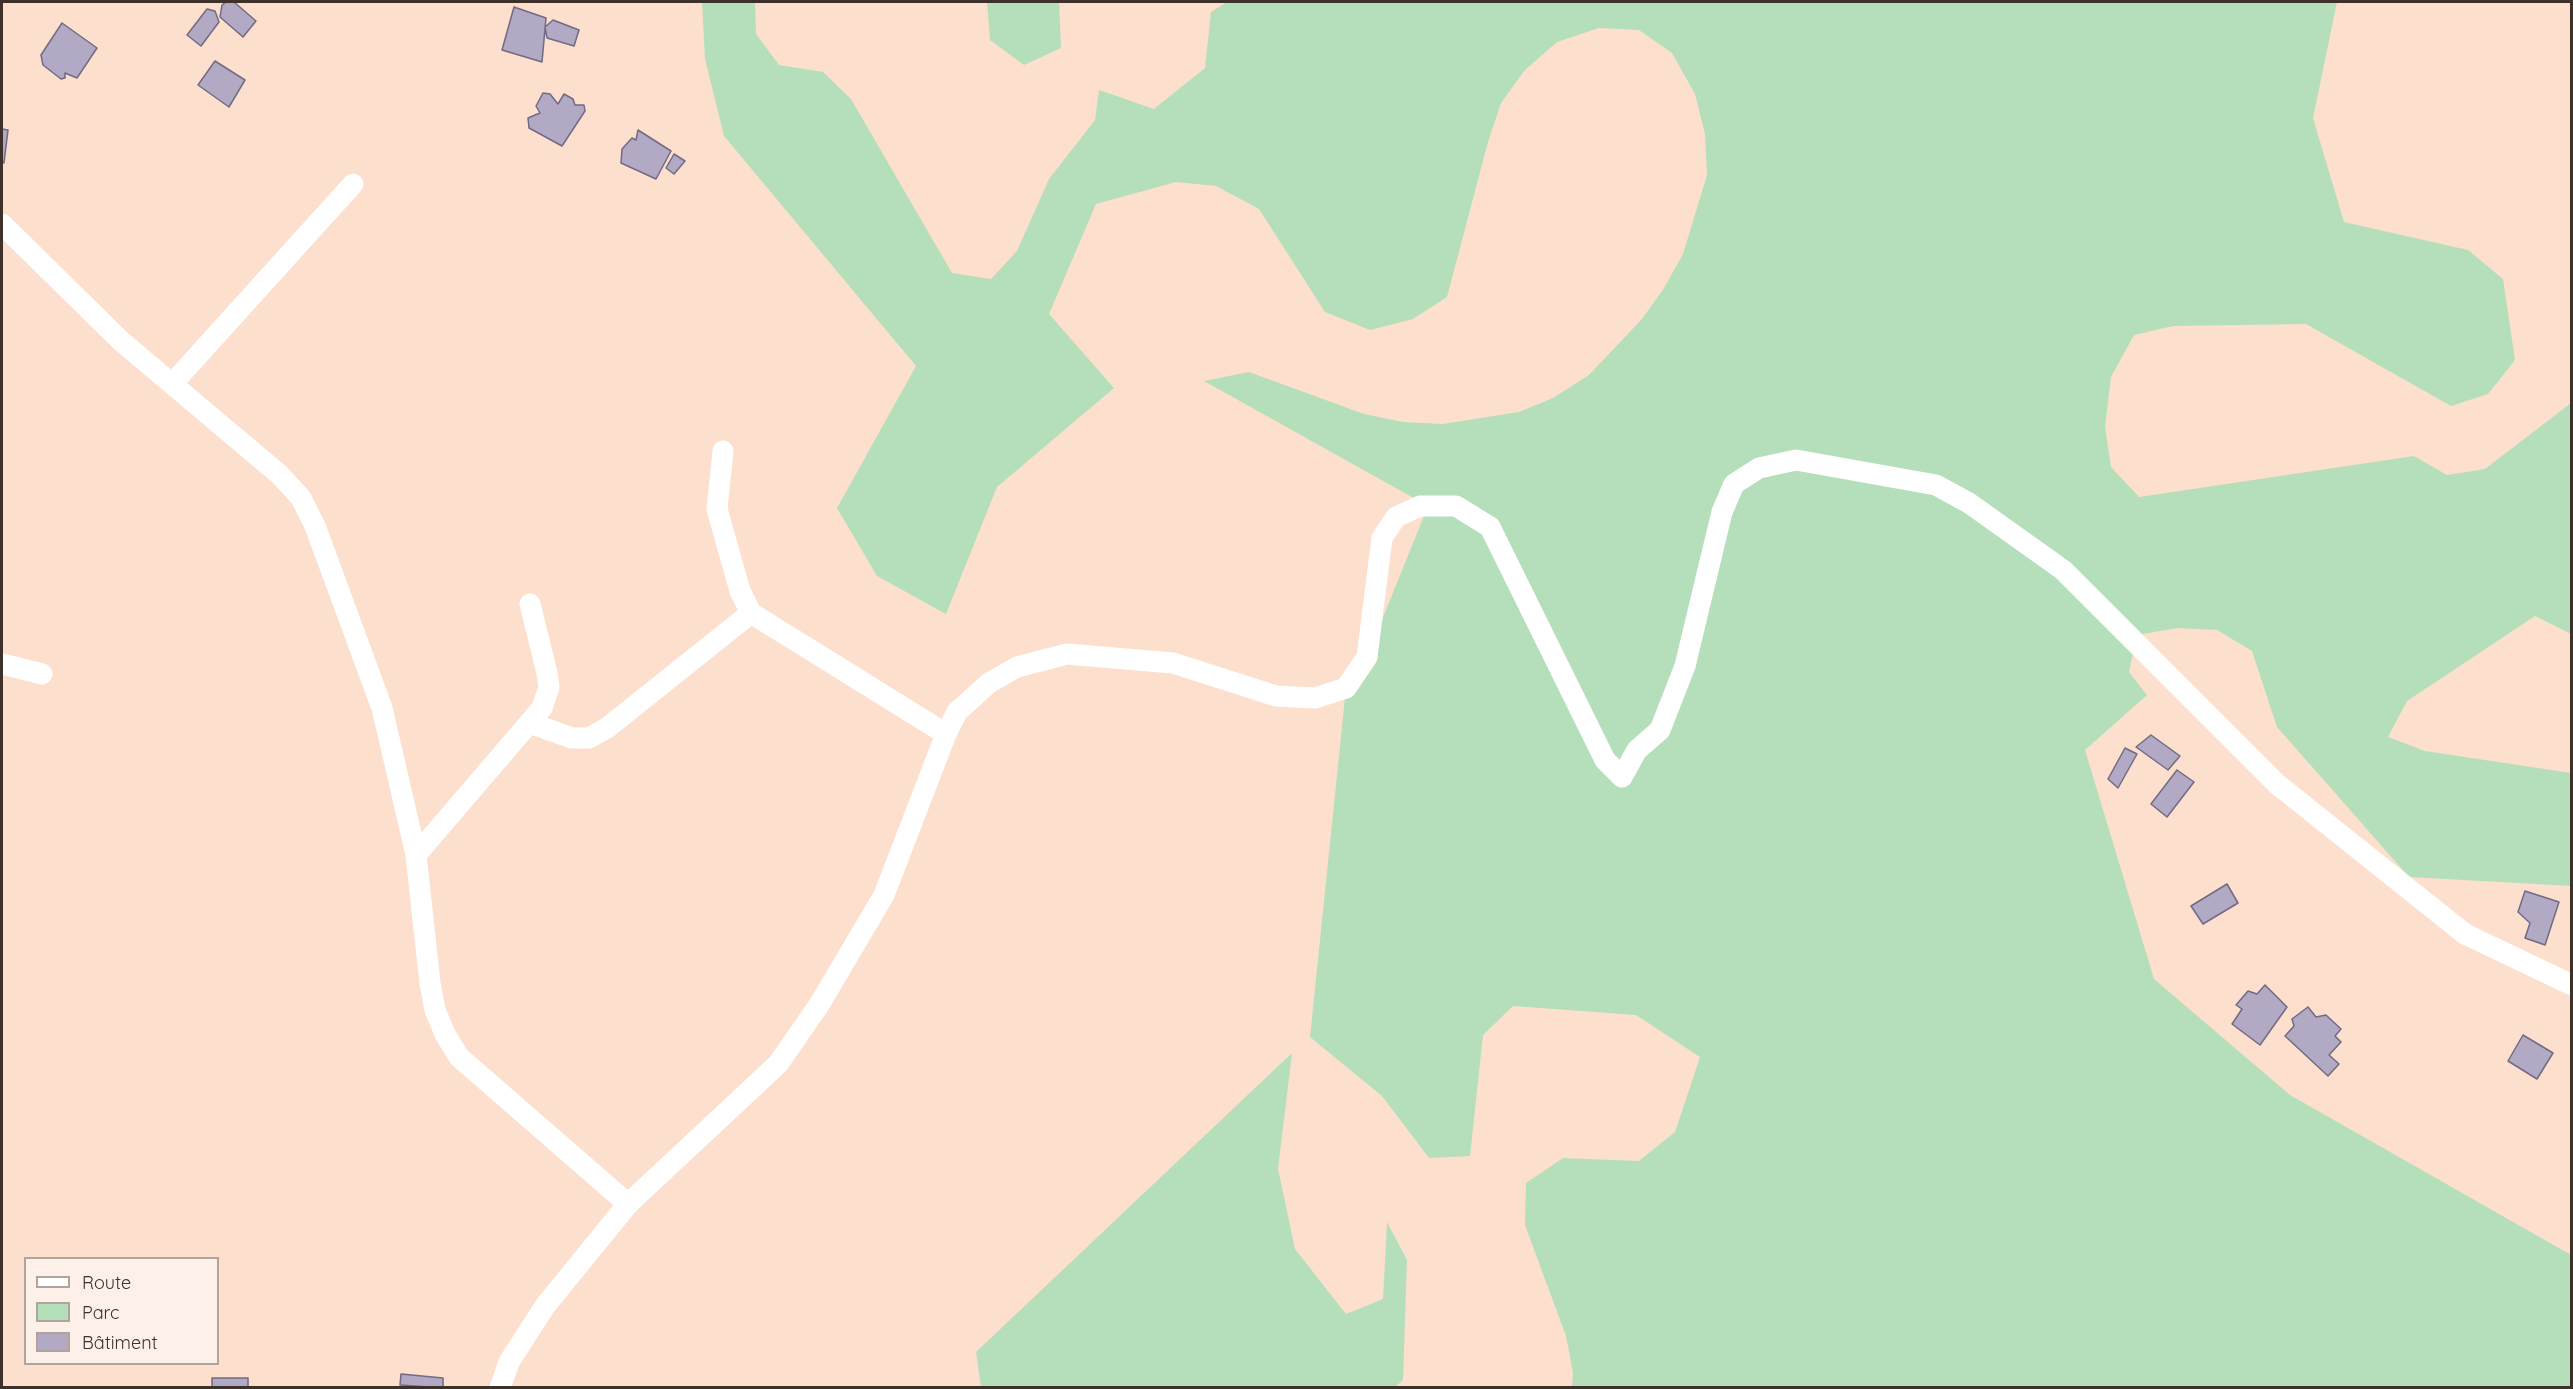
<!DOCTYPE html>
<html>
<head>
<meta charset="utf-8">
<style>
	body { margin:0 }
	#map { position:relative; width:2573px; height:1389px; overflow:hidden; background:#fddfce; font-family:Quicksand,sans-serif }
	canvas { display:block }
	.frame { position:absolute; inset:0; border:3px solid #3d312a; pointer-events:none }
	.legend { position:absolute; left:24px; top:1257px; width:195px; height:108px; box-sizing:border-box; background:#fdf0e9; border:2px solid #b0a49d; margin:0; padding:8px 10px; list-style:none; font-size:18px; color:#3d312a }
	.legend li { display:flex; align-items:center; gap:12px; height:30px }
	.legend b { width:30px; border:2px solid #b0a49d }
</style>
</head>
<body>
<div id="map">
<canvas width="2573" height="1389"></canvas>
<div class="frame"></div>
<ul class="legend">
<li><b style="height:8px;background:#fff"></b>Route</li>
<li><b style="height:16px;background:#b5dfba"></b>Parc</li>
<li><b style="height:16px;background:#b2a9c5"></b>Bâtiment</li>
</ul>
</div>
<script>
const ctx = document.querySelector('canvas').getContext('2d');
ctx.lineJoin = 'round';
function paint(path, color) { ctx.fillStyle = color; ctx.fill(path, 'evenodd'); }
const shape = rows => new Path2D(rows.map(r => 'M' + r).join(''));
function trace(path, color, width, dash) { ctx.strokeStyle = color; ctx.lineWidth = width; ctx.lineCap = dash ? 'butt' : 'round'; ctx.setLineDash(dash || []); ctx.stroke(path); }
paint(shape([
	[702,2,755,2,756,34,779,65,823,72,851,99,952,273,991,279,1017,251,1049,179,1095,120,1099,90,1154,109,1205,68,1211,12,1227,2,2337,2,2313,118,2344,222,2468,250,2503,279,2515,360,2488,394,2451,406,2306,324,2173,326,2134,335,2111,377,2105,427,2111,467,2139,497,2414,456,2447,475,2485,469,2571,403,2571,634,2535,616,2407,701,2388,737,2425,751,2571,773,2571,886,2409,877,2277,727,2252,651,2217,630,2177,628,2137,635,2129,672,2147,695,2085,750,2154,979,2290,1095,2571,1255,2571,1387,1572,1387,1573,1373,1566,1336,1525,1225,1526,1183,1563,1158,1639,1161,1675,1132,1700,1057,1636,1015,1513,1006,1483,1035,1470,1156,1429,1158,1382,1096,1310,1037,1346,688,1367,657,1428,506,1204,381,1249,372,1364,414,1403,422,1443,424,1519,412,1553,398,1589,375,1642,319,1664,288,1683,254,1707,175,1705,134,1695,94,1672,53,1639,30,1599,28,1557,42,1525,70,1501,103,1488,142,1447,297,1413,319,1370,330,1325,312,1259,209,1216,186,1176,182,1096,204,1049,314,1114,388,997,487,946,614,877,576,837,508,916,366,724,136,705,59],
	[987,2,1059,2,1061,48,1024,65,990,40],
	[1292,1053,1278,1169,1295,1249,1346,1314,1383,1299,1387,1222,1407,1260,1403,1380,1394,1388,981,1387,976,1352]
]), '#b5dfba');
const building = shape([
	[226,2,234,2,256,21,243,37,220,17,222,5,226,2],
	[514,7,546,18,542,62,502,50,514,7],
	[207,9,215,11,219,22,201,46,187,35,207,9],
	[553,20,579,30,574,46,547,38,545,27,553,20],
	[62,23,97,48,77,78,65,73,65,78,61,79,43,65,41,55,62,23],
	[215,61,245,80,229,107,198,85,215,61],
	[543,93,550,94,558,104,564,94,573,99,575,105,584,105,585,111,562,146,529,128,528,118,540,113,536,106,543,93],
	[2,129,8,130,4,163,2,162,2,129],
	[638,130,671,151,656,179,621,163,622,149,632,138,636,140,638,130],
	[674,154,685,161,674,174,666,168,674,154],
	[2151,735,2180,756,2168,770,2136,747,2151,735],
	[2125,748,2137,754,2118,788,2108,779,2125,748],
	[2177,770,2194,782,2167,817,2151,804,2177,770],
	[2227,884,2238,903,2203,924,2191,906,2227,884],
	[2525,891,2559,902,2545,945,2525,938,2530,923,2518,912,2525,891],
	[2265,985,2287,1007,2260,1045,2232,1024,2242,1009,2236,1005,2248,991,2257,994,2265,985],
	[2308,1007,2316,1017,2326,1015,2341,1029,2335,1036,2341,1042,2329,1055,2339,1064,2328,1076,2285,1036,2294,1026,2292,1019,2308,1007],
	[2523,1035,2553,1053,2537,1079,2508,1061,2523,1035],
	[401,1374,443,1378,443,1388,400,1385,401,1374],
	[212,1378,248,1378,248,1388,212,1388,212,1378]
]);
paint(building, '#b2a9c5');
trace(building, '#726a83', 1.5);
trace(shape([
	[2,224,121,341,280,475,301,498,315,526,382,708,416,855,430,983,435,1010,445,1034,459,1057,628,1204],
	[172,384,353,184],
	[723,451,717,509,740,591,751,613,946,734],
	[2,664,42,674],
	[530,723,572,738,589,738,607,728,751,613],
	[416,855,542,708,549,687,547,673,530,604],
	[500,1388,509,1362,545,1306,628,1204,778,1064,819,1005,884,895,946,734,957,712,989,683,1017,667,1067,654,1173,663,1276,696,1315,698,1346,688,1367,657,1382,538,1396,517,1420,506,1456,506,1490,527,1605,760,1622,777,1637,750,1660,730,1685,666,1722,512,1734,484,1759,468,1796,460,1936,485,1969,503,2063,570,2277,784,2465,934,2572,985]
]), '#fff', 21);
</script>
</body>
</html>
